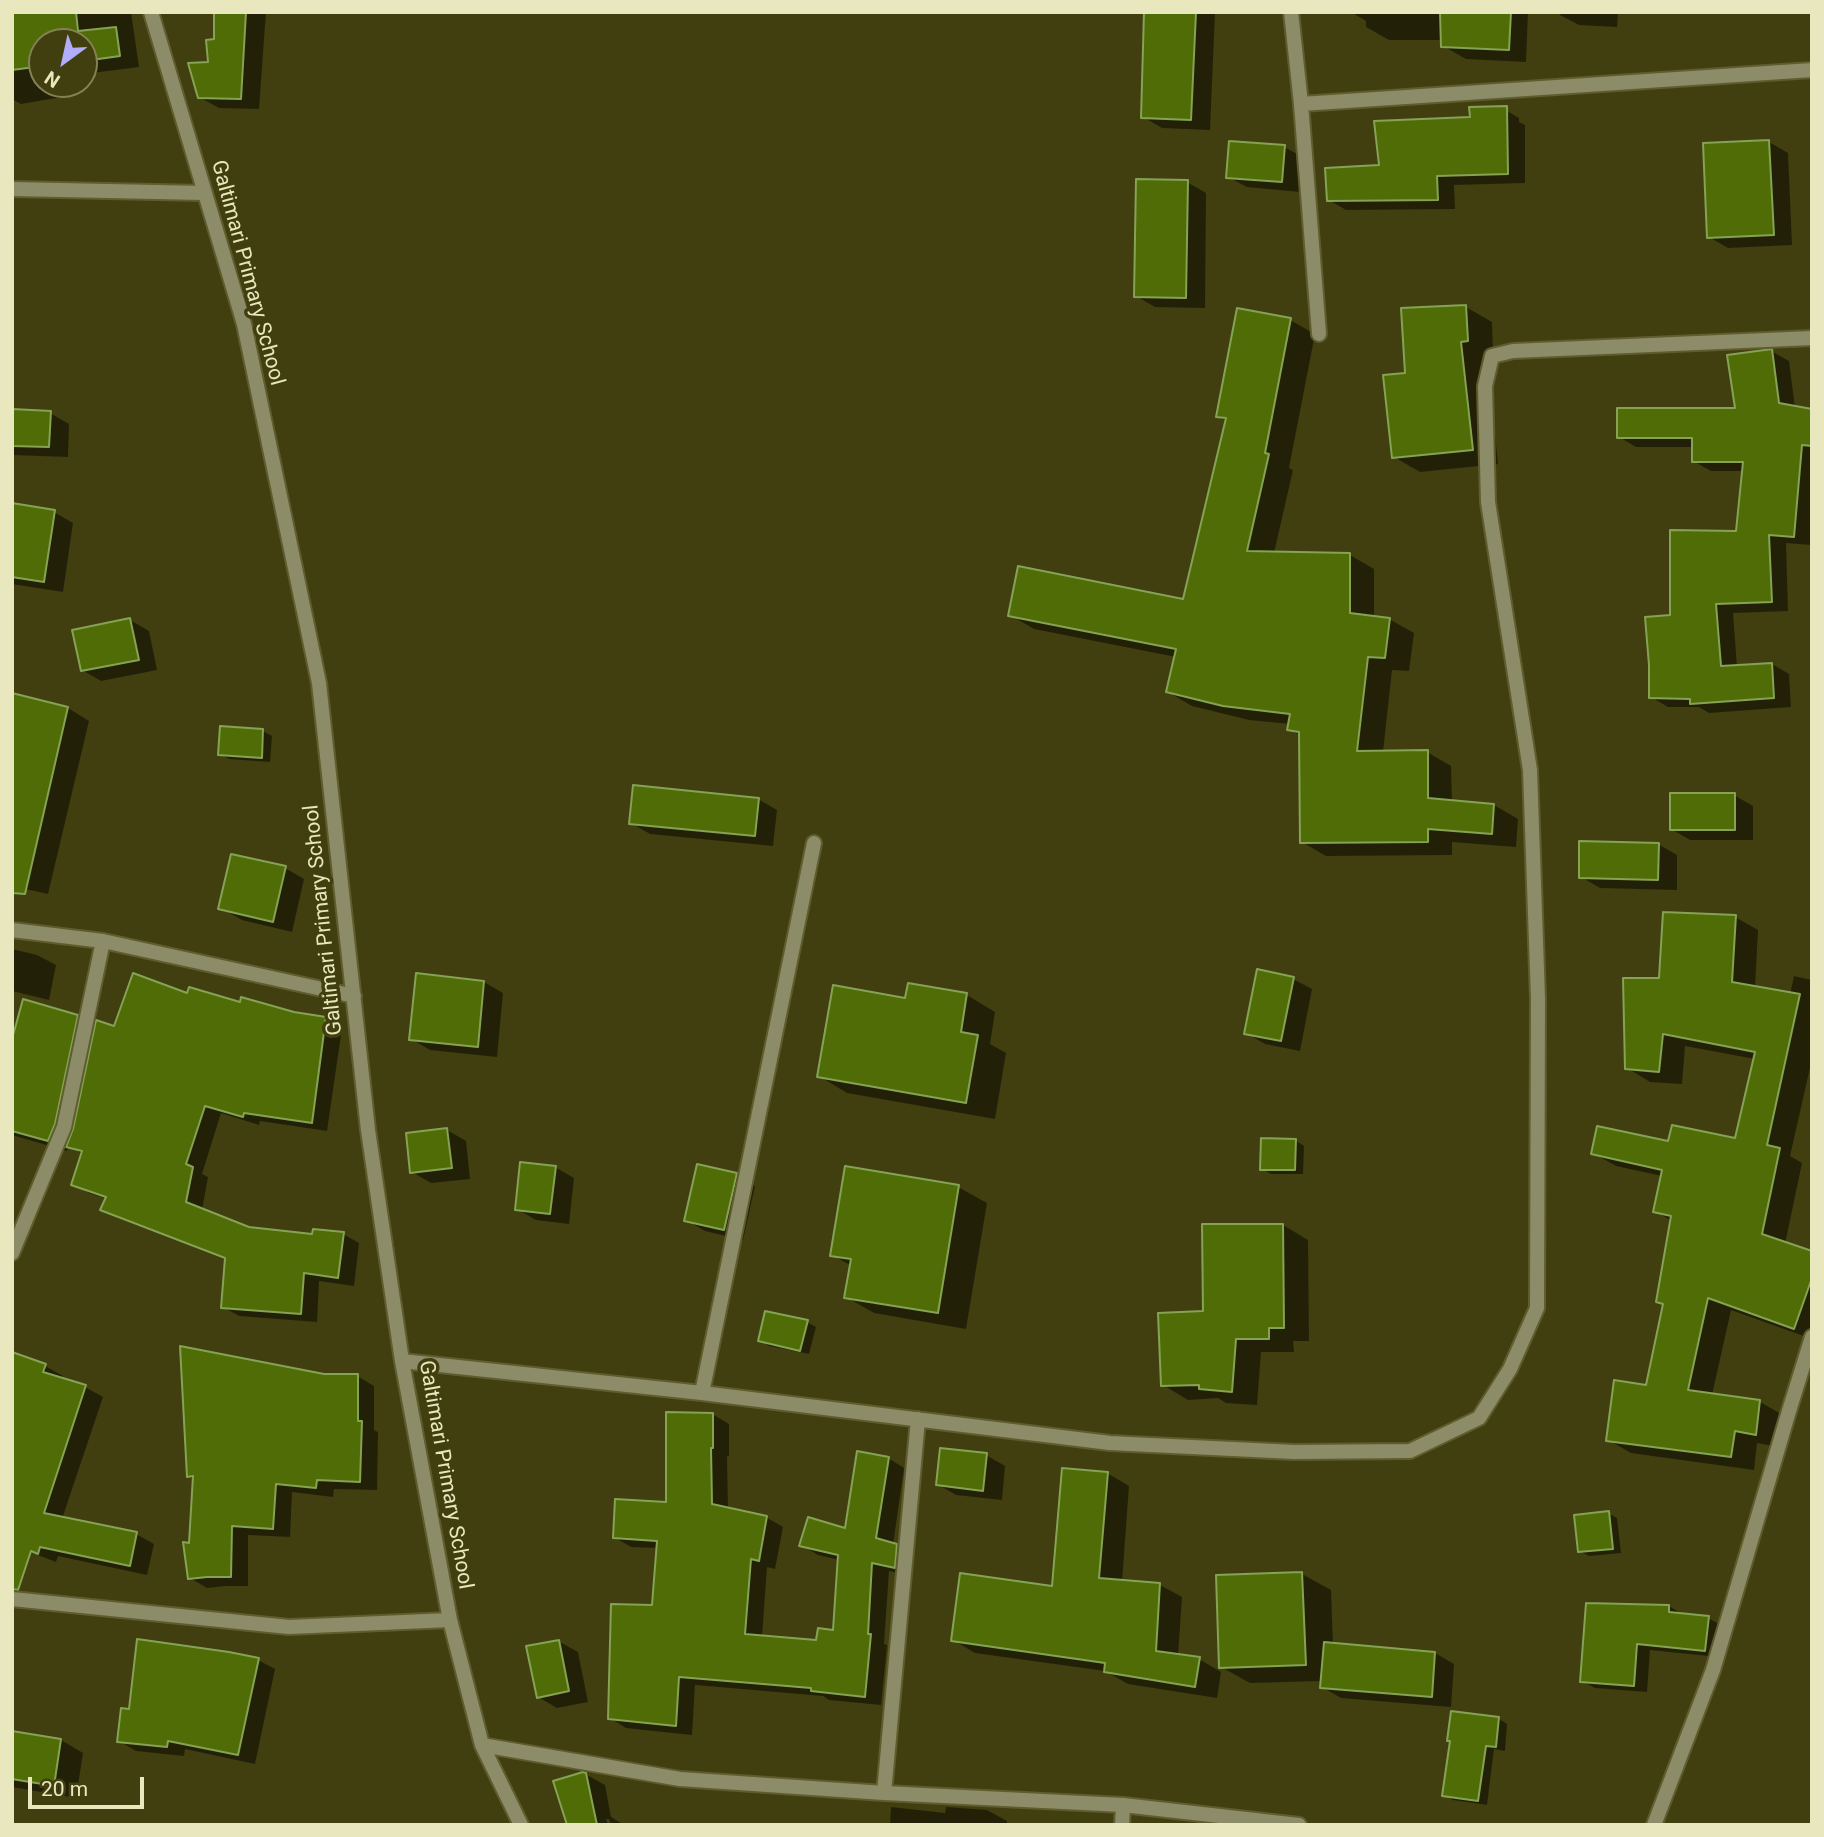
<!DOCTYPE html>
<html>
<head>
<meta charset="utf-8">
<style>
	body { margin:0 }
	#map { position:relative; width:1824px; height:1837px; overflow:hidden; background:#413f0f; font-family:Roboto,sans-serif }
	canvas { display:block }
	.frame { position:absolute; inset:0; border:14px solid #e8e7bd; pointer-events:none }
	.north { position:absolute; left:28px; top:28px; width:70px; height:70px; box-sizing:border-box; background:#413f0f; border:2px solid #848255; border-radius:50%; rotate:213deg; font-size:19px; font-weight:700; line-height:28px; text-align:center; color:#e8e7bd }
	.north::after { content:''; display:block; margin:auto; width:24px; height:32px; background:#b2adfa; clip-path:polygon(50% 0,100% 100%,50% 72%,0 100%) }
	.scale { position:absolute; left:28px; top:1777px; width:116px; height:32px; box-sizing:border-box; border:4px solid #e8e7bd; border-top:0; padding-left:9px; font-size:21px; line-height:24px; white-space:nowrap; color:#e8e7bd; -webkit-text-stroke:5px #413f0f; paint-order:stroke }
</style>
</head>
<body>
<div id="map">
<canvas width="1824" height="1837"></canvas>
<div class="frame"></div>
<div class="north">N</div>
<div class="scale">20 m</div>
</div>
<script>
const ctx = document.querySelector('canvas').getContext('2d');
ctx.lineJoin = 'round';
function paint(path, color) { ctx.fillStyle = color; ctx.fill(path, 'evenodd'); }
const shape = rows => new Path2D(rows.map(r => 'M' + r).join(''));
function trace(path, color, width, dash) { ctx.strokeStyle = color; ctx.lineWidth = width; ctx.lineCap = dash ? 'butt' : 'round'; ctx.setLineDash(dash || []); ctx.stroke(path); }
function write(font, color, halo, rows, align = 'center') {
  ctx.font = font + ' Roboto,sans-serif'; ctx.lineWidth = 7; ctx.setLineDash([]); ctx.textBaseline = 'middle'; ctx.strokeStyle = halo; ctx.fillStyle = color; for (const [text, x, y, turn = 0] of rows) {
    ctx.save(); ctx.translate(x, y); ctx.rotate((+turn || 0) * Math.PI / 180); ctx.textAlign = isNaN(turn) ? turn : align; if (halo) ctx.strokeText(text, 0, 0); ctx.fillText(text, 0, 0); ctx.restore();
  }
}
paint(shape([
	[12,12,131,12,139,67,84,74,84,42,42,42,42,84,60,84,62,97,21,104,12,99],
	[216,12,266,12,259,109,219,108,199,97,216,40],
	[1146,12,1215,12,1210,130,1162,128,1143,117],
	[1351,12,1528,12,1526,62,1466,59,1443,46,1443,40,1389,40,1366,27,1366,21],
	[1560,12,1618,12,1617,27,1579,25,1560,15],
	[1502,108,1519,118,1519,122,1525,125,1525,183,1454,185,1455,209,1346,210,1329,200,1381,166,1471,119],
	[1769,142,1788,153,1792,245,1728,248,1709,237],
	[1284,147,1303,157,1300,192,1247,187,1228,177],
	[1187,182,1206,193,1205,308,1155,307,1136,296],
	[1466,307,1492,322,1493,356,1487,356,1498,464,1420,472,1394,457,1406,374],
	[1290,320,1315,334,1289,468,1293,470,1274,553,1350,555,1374,569,1374,618,1389,619,1414,633,1409,671,1392,670,1383,752,1427,752,1451,766,1452,802,1494,805,1518,819,1516,847,1452,842,1452,855,1326,856,1302,842,1301,736,1289,729,1290,724,1249,720,1192,706,1168,692,1176,657,1034,629,1010,615,1185,601,1227,421,1218,416],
	[1771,351,1789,361,1795,408,1812,410,1811,545,1786,543,1788,611,1733,613,1737,667,1772,664,1789,674,1791,707,1709,713,1699,707,1668,707,1651,697,1672,617,1738,532,1744,471,1711,471,1693,461,1694,447,1636,447,1619,437,1737,410],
	[12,411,50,413,69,424,68,457,12,455],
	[12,505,54,512,73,523,63,592,12,584],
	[130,620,149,631,157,670,101,681,82,670],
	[12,695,68,708,89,721,48,894,12,886],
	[263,731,272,736,270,762,229,759,220,754],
	[1734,795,1753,806,1753,840,1690,840,1671,829],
	[758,799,777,810,773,846,650,834,631,823],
	[1658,844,1677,855,1677,890,1600,888,1581,877],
	[285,868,304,879,292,932,242,920,223,909],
	[1735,917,1758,930,1755,988,1790,994,1794,976,1812,980,1812,1059,1790,1156,1802,1163,1785,1244,1812,1253,1812,1339,1731,1310,1712,1395,1760,1402,1783,1415,1779,1447,1757,1443,1754,1470,1631,1453,1608,1440,1648,1387,1664,1306,1657,1301,1672,1221,1655,1211,1662,1176,1616,1166,1593,1153,1669,1143,1737,1140,1755,1059,1685,1046,1682,1084,1650,1082,1627,1068,1661,980],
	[12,949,37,955,56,965,49,1000,12,991],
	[1293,979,1312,989,1300,1051,1265,1044,1246,1033],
	[484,982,503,993,497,1057,430,1050,411,1039],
	[188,995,326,1019,342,1028,327,1131,260,1121,259,1125,221,1113,202,1174,208,1177,202,1210,249,1229,314,1236,343,1234,359,1243,354,1286,319,1281,317,1322,239,1316,223,1307,227,1260,118,1218,103,1209,107,1199,89,1193,73,1184,83,1154,69,1146,67,1151,12,1135,12,1045,77,1017,96,1028,115,1028],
	[967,995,995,1012,990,1044,1006,1053,995,1119,847,1093,819,1076],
	[447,1130,466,1141,470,1179,431,1183,412,1172],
	[1295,1140,1304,1146,1303,1174,1271,1174,1262,1169],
	[555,1167,574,1178,569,1224,536,1220,517,1209],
	[736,1175,755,1186,743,1240,705,1231,686,1220],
	[958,1187,987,1203,966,1329,874,1313,846,1297,852,1266,832,1255],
	[1283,1225,1308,1240,1309,1341,1293,1341,1294,1352,1261,1352,1257,1405,1226,1403,1218,1398,1188,1400,1163,1385,1204,1313],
	[807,1322,816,1327,809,1354,769,1346,760,1340],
	[45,1366,63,1376,61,1379,85,1387,103,1397,62,1519,136,1534,154,1544,147,1575,58,1556,56,1562,25,1550,12,1373],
	[324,1376,357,1376,374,1386,374,1430,378,1432,377,1490,334,1489,333,1497,292,1492,290,1537,248,1535,248,1586,225,1586,207,1588,190,1578,194,1479,189,1476],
	[712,1414,729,1424,729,1456,727,1456,728,1509,766,1517,783,1527,775,1569,767,1567,762,1637,818,1641,835,1632,839,1560,818,1555,801,1545,846,1530,888,1458,904,1468,893,1545,913,1555,911,1576,889,1571,884,1644,887,1645,881,1705,829,1700,823,1696,695,1685,692,1735,626,1728,610,1718,654,1606,659,1548,631,1547,614,1537,667,1504],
	[986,1455,1005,1466,1002,1500,956,1495,937,1484],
	[1107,1473,1129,1486,1122,1582,1160,1585,1182,1597,1178,1656,1199,1659,1221,1672,1217,1698,1128,1684,1105,1671,975,1653,953,1640,1053,1588],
	[1608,1513,1617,1518,1621,1553,1589,1556,1580,1551],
	[1302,1574,1331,1590,1333,1645,1435,1653,1454,1664,1451,1707,1341,1698,1322,1687,1323,1681,1250,1683,1221,1667],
	[1669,1606,1682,1614,1708,1618,1721,1625,1718,1657,1650,1650,1647,1692,1595,1688,1582,1681],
	[558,1641,578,1652,588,1702,557,1708,538,1697],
	[258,1660,275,1669,255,1764,185,1749,184,1756,136,1751,119,1741,130,1711],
	[1498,1718,1507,1724,1505,1751,1494,1749,1487,1805,1453,1800,1444,1795],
	[12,1733,61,1740,83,1753,76,1798,12,1787],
	[585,1774,605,1785,611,1817,624,1825,611,1825,609,1819,606,1819,608,1825,569,1825],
	[891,1807,945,1813,946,1807,987,1810,1007,1821,1007,1825,890,1825]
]), '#0007');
const building = shape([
	[12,12,76,12,78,31,116,27,120,56,84,61,84,42,42,42,42,66,12,70,12,12],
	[214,12,246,12,241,99,198,98,188,63,208,62,206,40,214,39,214,12],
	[1144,12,1196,12,1191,120,1141,118,1144,12],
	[1440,12,1511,12,1509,50,1441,47,1440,12],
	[1507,106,1508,174,1437,176,1438,200,1327,201,1325,168,1379,165,1374,121,1470,117,1469,107,1507,106],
	[1769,140,1774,235,1707,238,1703,143,1769,140],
	[1229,141,1285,145,1282,182,1226,178,1229,141],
	[1136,179,1188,180,1186,298,1134,297,1136,179],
	[1466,305,1468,341,1461,342,1473,450,1392,458,1383,375,1405,373,1401,308,1466,305],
	[1237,308,1291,318,1265,453,1269,454,1247,551,1350,553,1350,613,1390,618,1385,658,1368,657,1357,751,1428,750,1428,798,1494,804,1492,834,1428,829,1428,842,1300,843,1299,732,1287,730,1290,714,1223,706,1166,692,1176,649,1008,616,1018,566,1183,599,1226,418,1216,417,1237,308],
	[1772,349,1779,403,1812,409,1812,446,1802,445,1794,537,1769,535,1772,602,1716,604,1721,666,1772,663,1774,698,1690,704,1690,699,1649,698,1649,665,1645,617,1670,615,1670,530,1736,531,1743,462,1692,462,1692,438,1617,438,1617,408,1735,408,1727,355,1772,349],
	[12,409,51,411,49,447,12,446,12,409],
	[12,503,55,510,44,582,12,577,12,503],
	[130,618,139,660,81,671,72,630,130,618],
	[12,693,68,707,25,894,12,893,12,693],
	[220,726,263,729,262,758,218,755,220,726],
	[633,785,759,798,755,836,629,824,633,785],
	[1670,793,1735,793,1735,830,1670,830,1670,793],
	[1579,841,1659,843,1658,880,1579,878,1579,841],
	[231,854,286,866,273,922,218,909,231,854],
	[1663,912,1736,915,1732,982,1800,994,1767,1145,1780,1148,1762,1234,1812,1251,1812,1278,1794,1329,1708,1298,1688,1390,1760,1400,1756,1435,1735,1431,1731,1457,1606,1441,1614,1380,1646,1385,1663,1304,1656,1302,1671,1216,1653,1212,1662,1170,1591,1154,1597,1126,1668,1141,1672,1125,1735,1138,1755,1052,1663,1034,1659,1072,1625,1069,1623,978,1659,978,1663,912],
	[1257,969,1294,977,1281,1041,1244,1034,1257,969],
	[133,973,187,993,189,987,240,1002,241,997,294,1012,326,1017,312,1123,244,1113,243,1117,205,1106,186,1164,193,1167,186,1202,249,1227,312,1234,313,1229,344,1232,338,1278,304,1273,301,1314,221,1308,225,1258,100,1210,106,1197,71,1185,82,1151,66,1147,73,1129,96,1020,114,1026,133,973],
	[416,973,484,981,478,1047,409,1040,416,973],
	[908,983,967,993,961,1032,978,1035,966,1103,817,1077,833,985,905,998,908,983],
	[23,999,78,1015,55,1124,48,1141,12,1131,12,1039,23,999],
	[447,1128,452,1168,410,1173,406,1133,447,1128],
	[1261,1138,1296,1139,1295,1170,1260,1170,1261,1138],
	[520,1162,556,1166,550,1214,515,1210,520,1162],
	[697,1164,737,1173,724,1230,684,1221,697,1164],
	[845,1166,959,1185,938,1313,844,1298,851,1259,830,1256,845,1166],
	[1202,1224,1283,1224,1284,1328,1269,1328,1269,1339,1236,1339,1232,1392,1199,1389,1199,1385,1161,1386,1158,1313,1203,1311,1202,1224],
	[765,1311,808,1320,800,1351,758,1341,765,1311],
	[180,1346,324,1374,358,1374,358,1421,362,1421,360,1482,317,1480,316,1488,276,1484,273,1529,232,1526,231,1577,207,1577,188,1579,183,1542,189,1543,193,1476,187,1477,180,1346],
	[12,1352,46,1364,43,1372,86,1385,44,1513,137,1532,130,1566,40,1547,38,1554,31,1551,18,1590,12,1589,12,1352],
	[666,1412,713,1413,713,1448,711,1448,712,1504,767,1516,759,1561,751,1559,745,1634,816,1640,818,1628,833,1630,838,1555,799,1546,808,1517,845,1528,857,1451,889,1457,876,1538,897,1544,895,1568,872,1563,868,1634,871,1634,865,1697,811,1691,811,1688,679,1677,676,1726,608,1719,611,1604,652,1605,657,1541,613,1538,615,1499,666,1502,666,1412],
	[940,1448,987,1453,983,1491,936,1485,940,1448],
	[1062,1468,1108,1472,1099,1578,1160,1583,1156,1651,1200,1657,1195,1687,1104,1672,1105,1663,951,1641,960,1573,1052,1586,1062,1468],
	[1609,1511,1613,1549,1578,1552,1574,1515,1609,1511],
	[1302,1572,1306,1665,1219,1668,1216,1575,1302,1572],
	[1586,1603,1669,1605,1669,1612,1709,1616,1705,1651,1637,1644,1634,1686,1580,1682,1586,1603],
	[137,1639,229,1652,259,1658,238,1755,168,1741,167,1747,117,1742,121,1708,129,1709,137,1639],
	[559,1640,569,1691,537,1698,526,1646,559,1640],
	[1324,1642,1435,1652,1432,1697,1320,1688,1324,1642],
	[1451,1711,1499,1717,1496,1747,1486,1746,1478,1801,1442,1796,1450,1741,1447,1741,1451,1711],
	[12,1731,61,1739,54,1786,12,1779,12,1731],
	[583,1772,586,1773,597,1825,567,1825,553,1781,583,1772]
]);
paint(building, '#4f6c07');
trace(building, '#85a255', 2);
const minor = shape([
	[151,12,244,324,319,683,368,1130,402,1361,450,1620,482,1745,521,1825],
	[1291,12,1301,104,1319,334],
	[1301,104,1812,70],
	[12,189,204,193],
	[12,930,103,941,354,996],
	[12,1253,64,1127,103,941],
	[402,1361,702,1393,1110,1443,1294,1452,1410,1451,1479,1418,1510,1369,1537,1308,1538,999,1530,770,1488,502,1485,386,1492,356,1513,351,1812,338],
	[702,1393,814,843],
	[12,1599,289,1627,450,1620],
	[482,1745,680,1779,884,1793,1123,1805,1299,1825],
	[884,1793,918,1419],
	[1122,1825,1123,1805],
	[1654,1825,1713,1670,1789,1411,1812,1337]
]);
trace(minor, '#5f5d2e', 18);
trace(minor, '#8d8c69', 14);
write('21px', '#e8e7bd', '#413f0f', [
	["Galtimari Primary School",247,273,75],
	["Galtimari Primary School",324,920,-96],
	["Galtimari Primary School",445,1475,80]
]);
</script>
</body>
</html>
